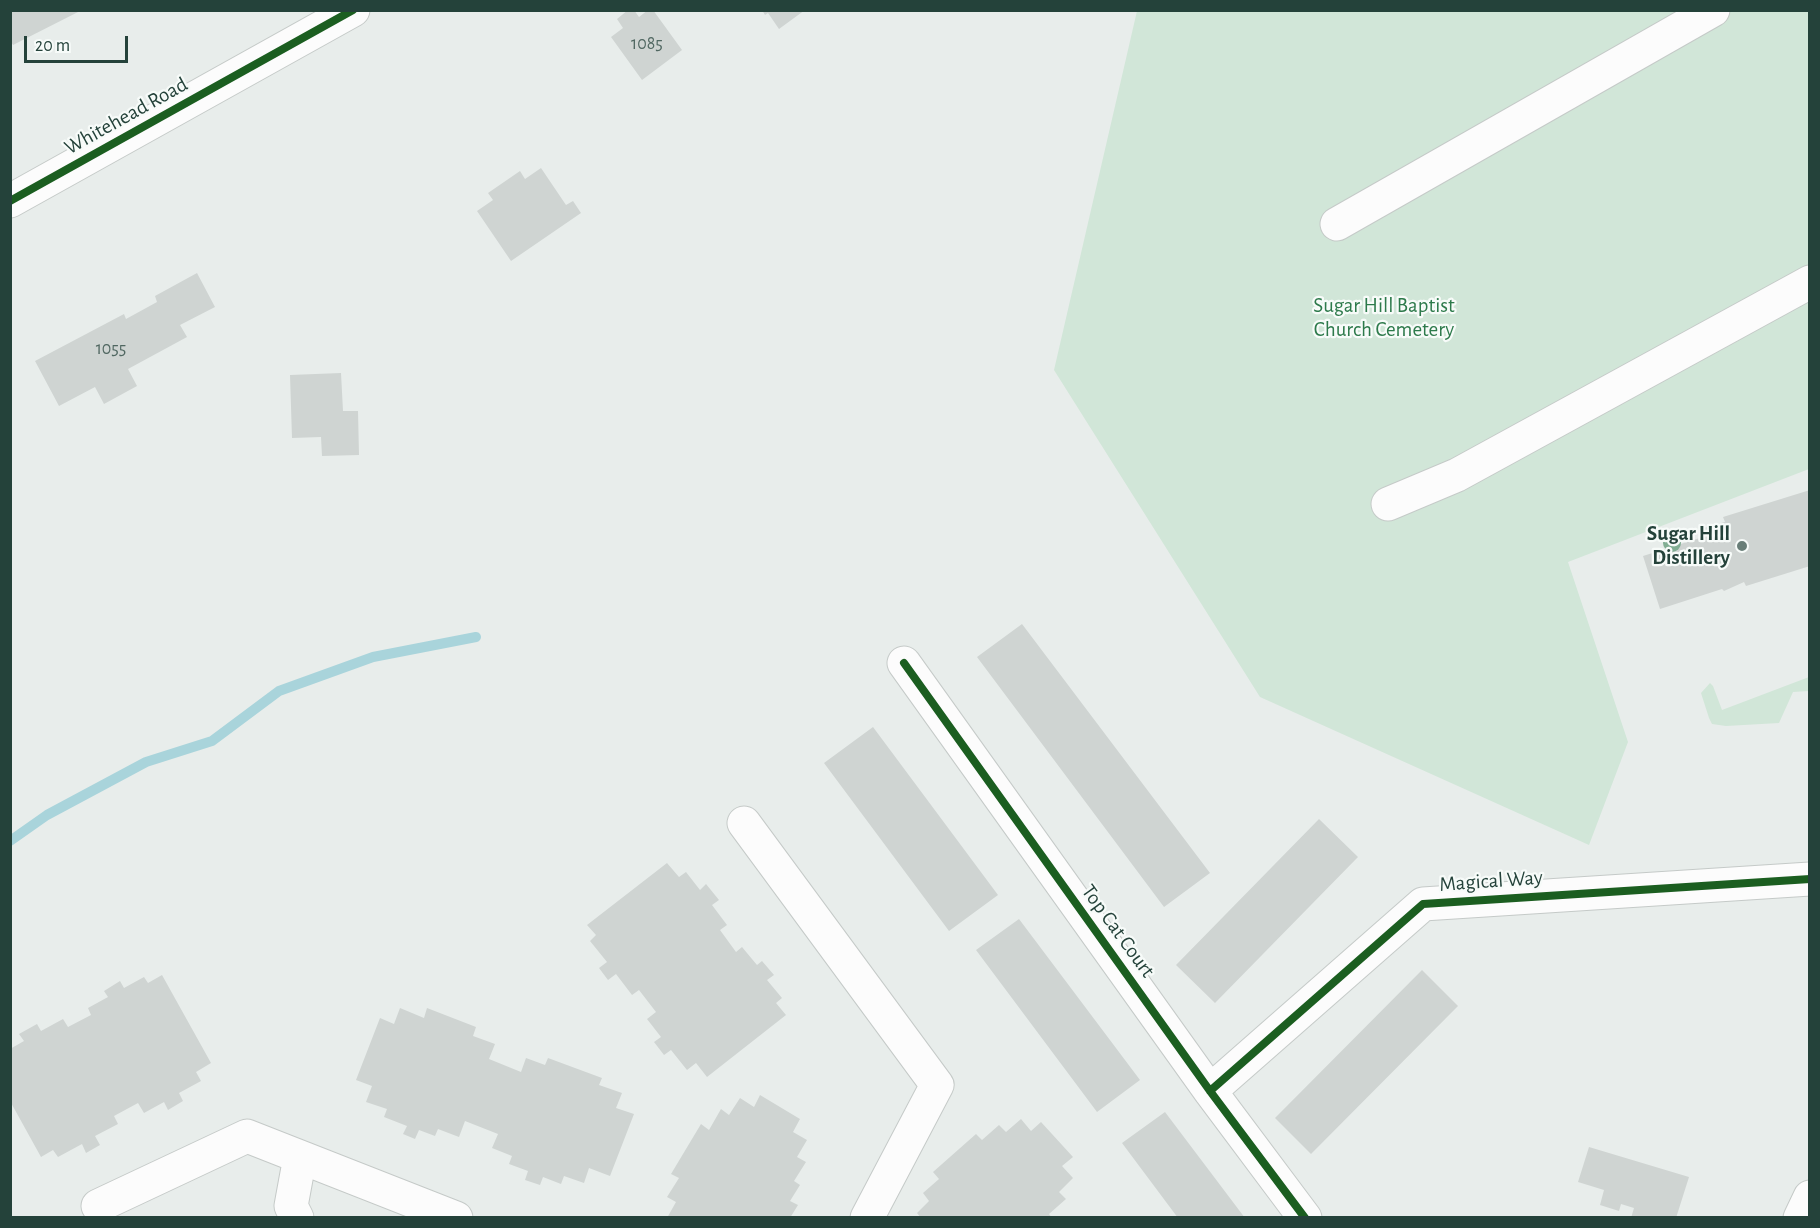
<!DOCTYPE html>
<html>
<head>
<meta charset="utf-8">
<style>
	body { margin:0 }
	#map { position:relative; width:1820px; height:1228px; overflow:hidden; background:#e8edeb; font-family:"Alegreya Sans",sans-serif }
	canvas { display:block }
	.frame { position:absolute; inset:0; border:12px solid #24423a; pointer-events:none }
	.scale { position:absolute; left:24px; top:36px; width:104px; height:27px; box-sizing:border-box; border:3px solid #24423a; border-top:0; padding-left:8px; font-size:18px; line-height:21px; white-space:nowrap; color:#24423a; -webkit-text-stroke:4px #f7fbf9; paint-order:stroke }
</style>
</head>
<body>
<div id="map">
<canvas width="1820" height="1228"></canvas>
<div class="frame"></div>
<div class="scale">20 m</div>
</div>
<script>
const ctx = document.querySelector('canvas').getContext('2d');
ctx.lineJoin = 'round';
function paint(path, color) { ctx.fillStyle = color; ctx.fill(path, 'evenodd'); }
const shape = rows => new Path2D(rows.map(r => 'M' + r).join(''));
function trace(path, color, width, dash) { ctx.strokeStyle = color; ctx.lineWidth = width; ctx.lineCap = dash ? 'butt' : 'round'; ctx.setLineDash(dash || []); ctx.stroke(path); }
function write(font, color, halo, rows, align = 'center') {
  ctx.font = font + ' "Alegreya Sans",sans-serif'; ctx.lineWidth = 4.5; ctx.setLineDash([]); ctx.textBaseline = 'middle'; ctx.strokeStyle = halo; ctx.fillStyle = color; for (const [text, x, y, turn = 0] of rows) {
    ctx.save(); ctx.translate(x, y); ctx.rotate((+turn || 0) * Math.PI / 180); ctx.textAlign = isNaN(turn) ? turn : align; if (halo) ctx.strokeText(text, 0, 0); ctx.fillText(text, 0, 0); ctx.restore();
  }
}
paint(shape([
	[1137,11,1809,11,1809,469,1568,562,1628,742,1589,845,1260,697,1054,370],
	[1809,677,1809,691,1793,692,1779,723,1726,726,1712,724,1709,718,1701,693,1710,683,1713,686,1722,710]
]), '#d1e6d8');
trace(shape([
	[10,841,47,815,146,762,212,741,279,691,373,657,476,637]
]), '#a9d4db', 10);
paint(shape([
	[10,10,82,10,13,45,10,40],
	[628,10,634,10,639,17,648,10,653,10,682,50,642,80,611,37,623,28,617,19],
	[762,10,805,10,779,29,768,13,765,15],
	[541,168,566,205,573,201,581,213,511,261,477,211,493,200,488,193,520,171,525,179],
	[197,273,215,307,180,325,187,337,128,369,137,386,104,404,95,387,59,406,35,361,124,314,126,319,157,302,155,296],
	[341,373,343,411,358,411,359,455,322,456,321,437,292,438,290,375],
	[1810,490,1810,566,1746,586,1744,582,1724,591,1722,589,1660,609,1643,556,1706,536,1703,528,1725,522,1723,517],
	[1022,624,1210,873,1164,907,977,657],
	[873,727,998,895,949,931,824,763],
	[1319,819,1358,857,1215,1003,1176,965],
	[667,863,679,877,686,872,700,890,706,884,719,900,712,905,727,925,720,930,736,952,742,947,757,965,762,961,774,975,767,980,782,998,776,1003,786,1015,707,1077,696,1063,687,1070,671,1050,664,1055,654,1042,661,1037,647,1019,656,1012,639,990,632,995,616,974,608,980,599,968,607,962,590,941,596,935,587,925],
	[1019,919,1140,1080,1097,1112,976,950],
	[1422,970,1458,1006,1311,1154,1275,1118],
	[162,975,211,1063,196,1072,201,1081,179,1093,183,1101,168,1110,164,1102,144,1113,138,1103,114,1116,118,1124,95,1136,100,1145,86,1153,82,1144,58,1157,53,1150,41,1157,10,1101,10,1049,24,1041,19,1034,37,1024,41,1031,63,1019,68,1027,91,1015,88,1008,108,997,104,991,120,981,124,988,144,977,148,983],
	[400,1008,424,1018,427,1008,476,1027,473,1036,495,1044,489,1059,521,1072,526,1058,545,1065,548,1058,602,1078,599,1085,622,1093,616,1108,634,1114,610,1176,589,1168,584,1183,564,1176,561,1184,543,1177,540,1185,525,1180,528,1171,509,1164,512,1156,492,1148,498,1134,465,1121,459,1137,438,1129,435,1136,419,1130,415,1139,403,1134,407,1126,384,1117,387,1109,366,1102,372,1086,356,1080,380,1018,394,1024],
	[760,1095,800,1119,793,1132,807,1140,797,1157,806,1162,794,1181,800,1185,790,1201,798,1205,790,1218,782,1216,781,1218,667,1218,676,1202,667,1197,679,1178,671,1174,701,1124,709,1130,721,1109,729,1115,740,1098,754,1107],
	[1165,1112,1245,1218,1178,1218,1122,1143],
	[1021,1119,1031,1131,1041,1122,1073,1157,1062,1166,1073,1178,1059,1192,1066,1199,1049,1214,1052,1218,921,1218,917,1213,929,1201,923,1193,939,1179,933,1172,976,1134,982,1140,999,1125,1006,1132],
	[1589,1147,1689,1177,1676,1218,1631,1218,1634,1208,1621,1204,1619,1211,1600,1205,1604,1190,1578,1182]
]), '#cfd4d2');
const minor = shape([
	[10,201,353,10],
	[1337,224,1713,10],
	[1388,504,1457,475,1810,282],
	[904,663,1210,1091,1305,1218],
	[744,823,937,1085,867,1218],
	[1210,1091,1423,904,1810,879],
	[98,1206,247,1136,456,1218],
	[297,1218,291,1206,300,1157],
	[1800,1218,1810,1197]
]);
trace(minor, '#c5cac8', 35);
trace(minor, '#fcfcfc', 33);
trace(shape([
	[10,201,353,10],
	[904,663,1210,1091,1305,1218],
	[1210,1091,1423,904,1810,879]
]), '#1b5e20', 8);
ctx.fillStyle = '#81ae93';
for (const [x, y] of [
	[1672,543]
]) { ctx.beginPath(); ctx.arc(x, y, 9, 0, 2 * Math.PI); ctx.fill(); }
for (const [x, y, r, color] of [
	[1742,546,6,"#697e78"]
]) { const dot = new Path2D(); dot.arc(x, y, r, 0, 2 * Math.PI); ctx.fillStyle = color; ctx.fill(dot); trace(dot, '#f7fbf9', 2); }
write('18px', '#506761', null, [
	["1085",647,44],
	["1055",111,349]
]);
write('21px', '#24423a', '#f7fbf9', [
	["Whitehead Road",126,116,-29],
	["Magical Way",1491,881,-4],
	["Top Cat Court",1118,931,54]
]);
write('21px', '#2d7a4b', '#f7fbf9', [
	["Sugar Hill Baptist",1384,306],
	["Church Cemetery",1384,330]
]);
write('bold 21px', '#24423a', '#f7fbf9', [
	["Sugar Hill",1730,534],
	["Distillery",1730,558]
], 'right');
</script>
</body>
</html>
